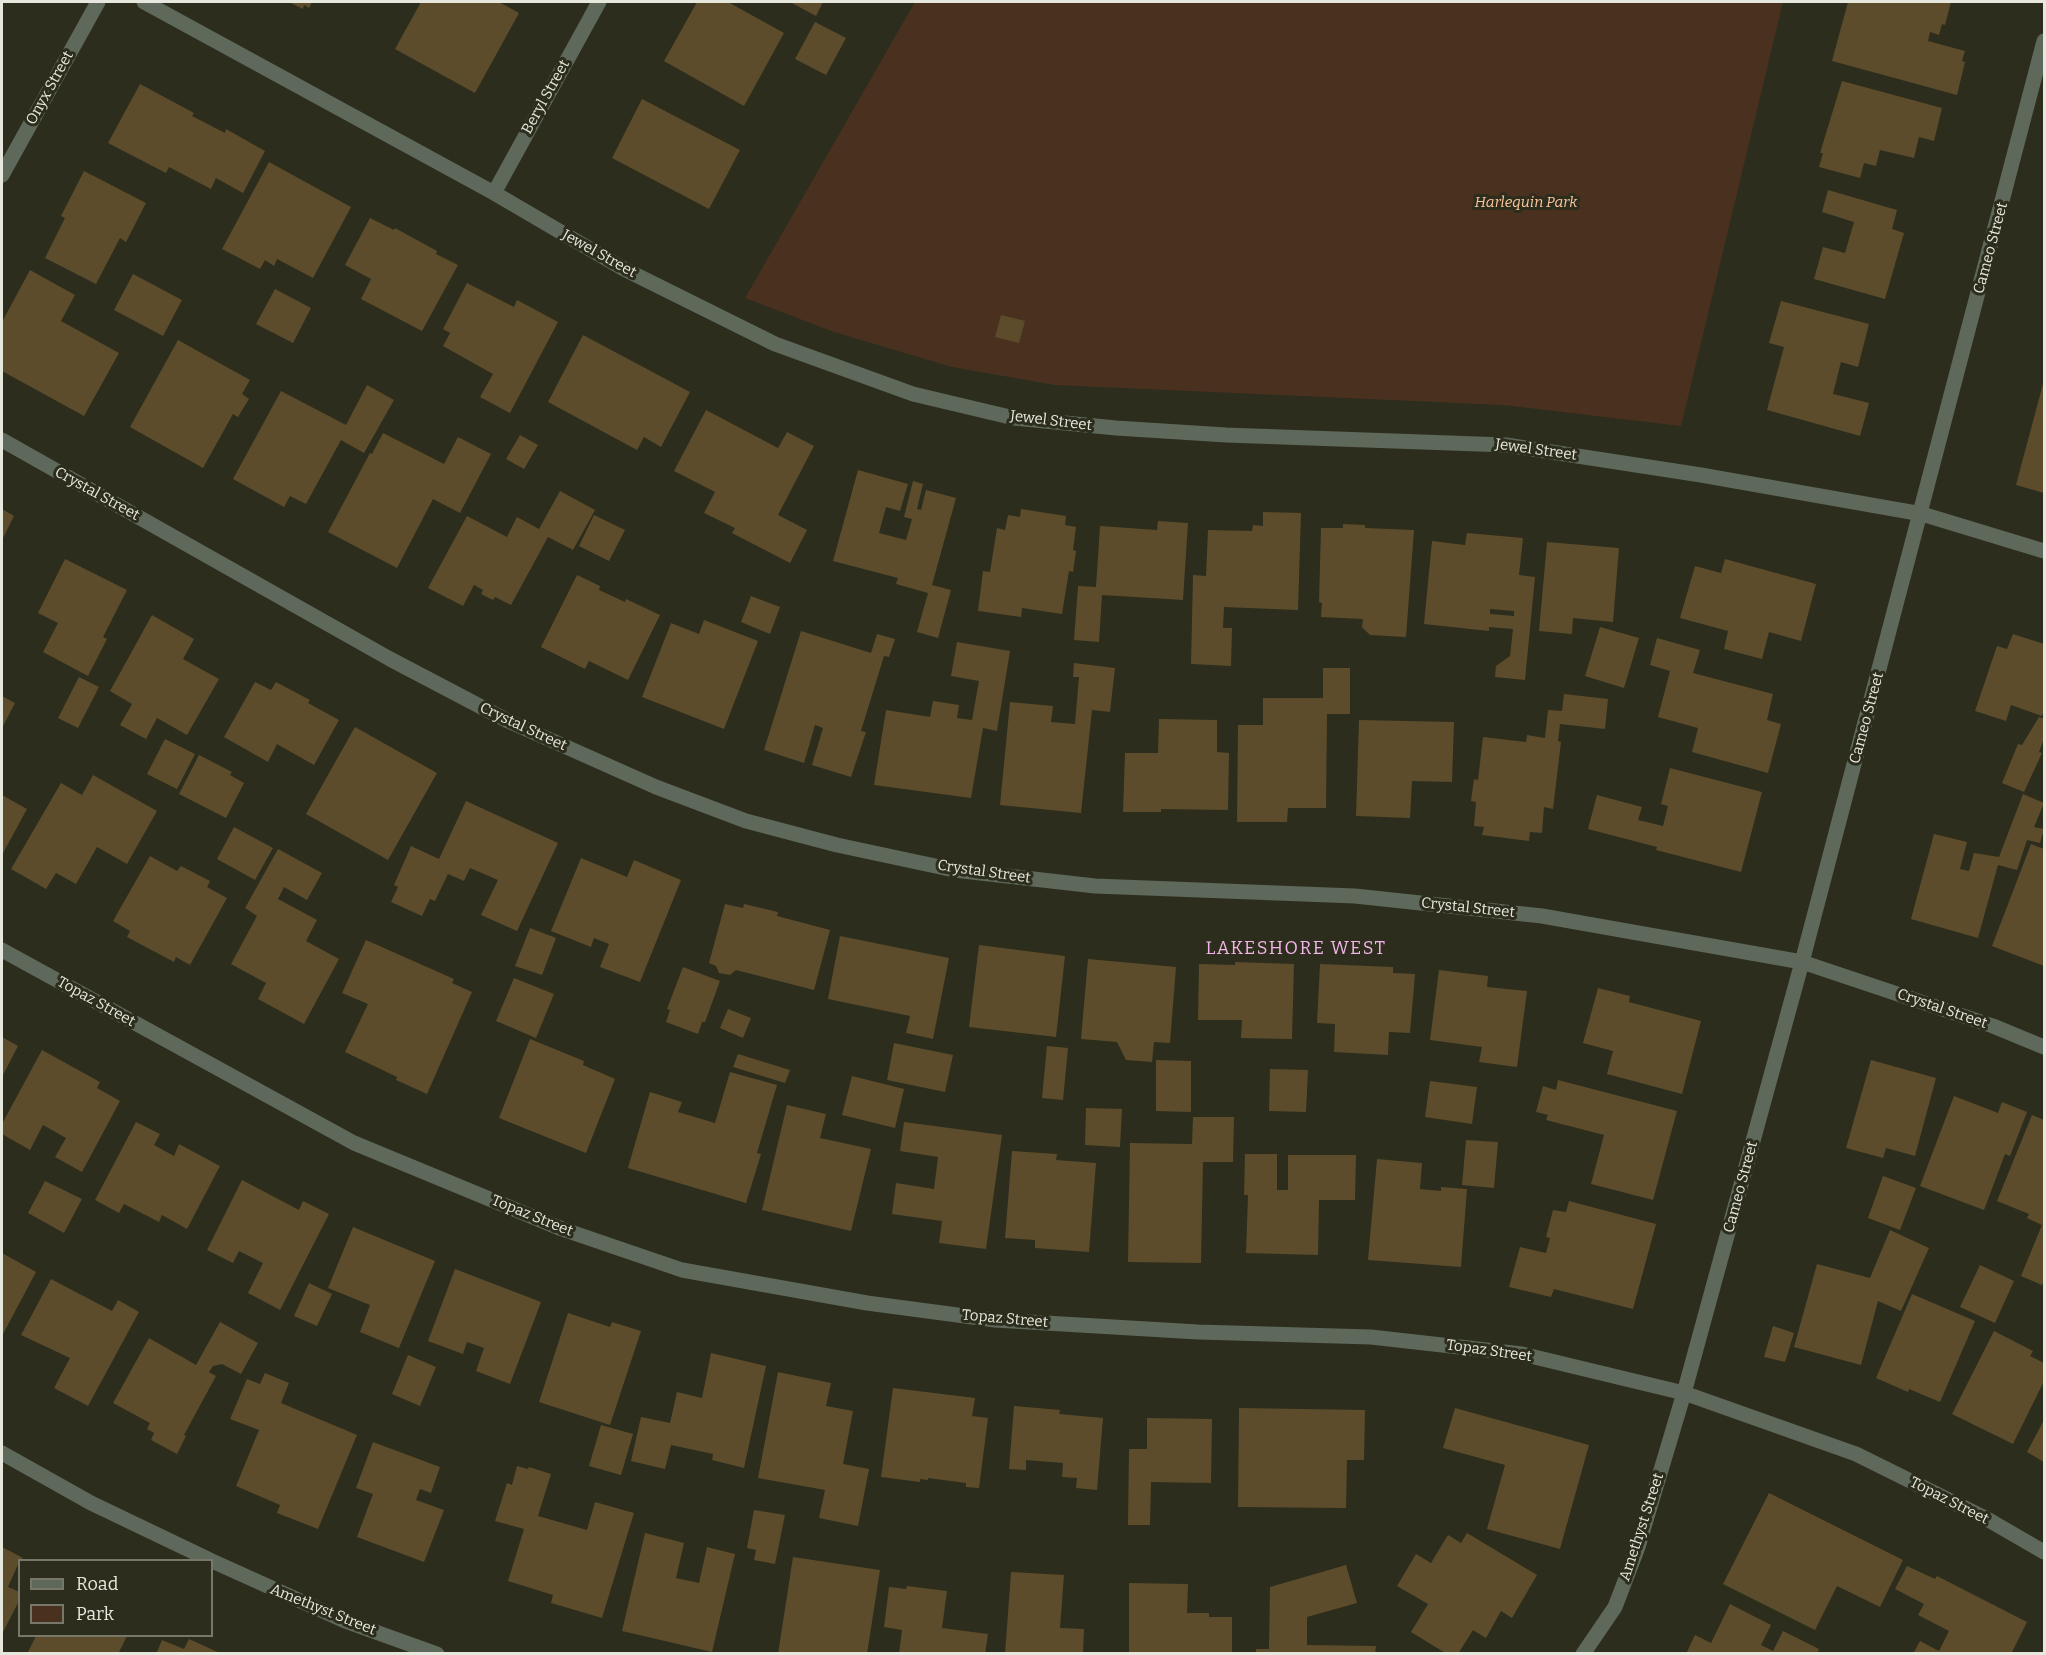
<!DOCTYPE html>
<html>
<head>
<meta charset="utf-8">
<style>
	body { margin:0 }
	#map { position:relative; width:2046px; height:1655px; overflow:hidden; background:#2c2d1c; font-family:Bitter,serif }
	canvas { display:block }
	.frame { position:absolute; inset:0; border:3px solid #e7e8dd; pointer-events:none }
	.legend { position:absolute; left:18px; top:1559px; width:195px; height:78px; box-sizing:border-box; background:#2c2d1c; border:2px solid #777869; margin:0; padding:8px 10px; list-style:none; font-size:18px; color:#e7e8dd }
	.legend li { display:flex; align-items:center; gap:12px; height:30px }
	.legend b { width:30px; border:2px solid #777869 }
</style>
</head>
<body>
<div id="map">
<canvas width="2046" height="1655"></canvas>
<div class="frame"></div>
<ul class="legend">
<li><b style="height:8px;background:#5e685b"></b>Road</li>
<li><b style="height:16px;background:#4a311f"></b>Park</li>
</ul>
</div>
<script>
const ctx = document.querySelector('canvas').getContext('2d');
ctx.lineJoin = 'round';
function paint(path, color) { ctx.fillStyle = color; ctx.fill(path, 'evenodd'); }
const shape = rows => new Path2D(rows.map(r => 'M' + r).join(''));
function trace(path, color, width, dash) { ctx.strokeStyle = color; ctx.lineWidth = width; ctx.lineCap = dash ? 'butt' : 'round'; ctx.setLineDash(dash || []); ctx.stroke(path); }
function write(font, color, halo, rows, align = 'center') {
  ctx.font = font + ' Bitter,serif'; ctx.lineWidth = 6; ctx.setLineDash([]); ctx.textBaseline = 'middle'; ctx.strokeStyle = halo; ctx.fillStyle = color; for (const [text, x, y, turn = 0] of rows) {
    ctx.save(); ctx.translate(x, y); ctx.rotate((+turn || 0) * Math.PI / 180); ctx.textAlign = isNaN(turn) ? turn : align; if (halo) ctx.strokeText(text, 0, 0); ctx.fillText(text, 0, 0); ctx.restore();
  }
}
paint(shape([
	[915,2,1783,2,1681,426,1503,405,1055,385,952,367,834,332,745,298]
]), '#4a311f');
paint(shape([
	[289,2,312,2,309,8,304,5,303,9],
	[421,2,499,2,519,13,475,93,395,49],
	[697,2,728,2,784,33,744,106,664,61],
	[790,2,823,2,816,16],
	[1848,2,1951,2,1945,25,1942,24,1939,35,1930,32,1928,41,1965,51,1962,61,1965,62,1957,95,1832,61],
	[815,22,846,38,826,75,795,59],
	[1842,81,1942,108,1934,141,1919,137,1914,158,1880,150,1876,166,1864,163,1860,178,1819,167,1823,153,1820,153],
	[140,84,194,113,192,116,225,133,226,129,265,151,243,193,216,178,211,189,169,167,166,173,108,143],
	[642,99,740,150,709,209,612,158],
	[269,162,351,207,313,278,277,259,274,266,265,260,260,269,222,249],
	[84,171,146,203,126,242,120,238,96,284,45,258,65,218,61,216],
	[1828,190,1897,210,1892,229,1904,233,1885,299,1814,279,1823,247,1845,253,1854,222,1822,212],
	[370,218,394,230,395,228,437,251,436,254,458,265,422,331,361,299,371,279,345,265],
	[30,270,75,295,61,321,119,353,84,416,2,371,2,322],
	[133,274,182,300,163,336,114,310],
	[467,283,514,307,517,300,558,322,510,413,480,397,493,374,443,346,450,333,443,329],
	[275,289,311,308,293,343,256,324],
	[1781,301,1869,324,1858,367,1841,362,1833,394,1869,403,1860,436,1767,410,1784,347,1769,343],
	[1001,315,1025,321,1019,343,995,337],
	[583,335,690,392,661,447,644,437,637,450,548,402],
	[178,340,250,380,242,394,249,399,238,417,233,414,203,468,130,427],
	[2044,380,2044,493,2016,485],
	[367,385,394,400,364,453,341,440,306,504,290,496,284,507,233,479,281,391,346,425],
	[706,410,778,448,787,432,814,446,778,515,807,530,790,563,732,533,735,528,704,513,715,492,674,471],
	[383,433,444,464,458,437,491,454,460,513,433,499,397,568,328,532,370,453,372,454],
	[520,435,538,445,524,469,506,459],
	[858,470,908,484,900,511,886,507,879,533,906,540,912,519,904,517,913,481,923,484,917,509,921,510,926,490,956,498,932,585,951,590,938,638,917,632,928,593,896,584,898,578,833,561],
	[560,491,595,510,573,550,548,537,511,605,495,597,493,600,481,594,483,590,474,585,463,606,428,588,467,516,507,537,517,517,539,529],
	[2,509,14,516,2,540],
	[1021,509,1066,516,1065,525,1076,527,1073,550,1076,551,1073,572,1069,571,1062,614,1022,608,1021,617,978,611,983,571,990,572,997,528,1005,530,1008,515,1020,517],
	[1263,512,1301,513,1298,610,1224,607,1223,628,1232,628,1231,666,1191,664,1193,575,1206,576,1208,530,1252,531,1253,525,1263,526],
	[594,515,625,530,609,561,579,546],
	[1158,521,1188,523,1183,600,1102,595,1099,642,1074,640,1078,586,1096,587,1100,526,1157,530],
	[1343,524,1365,525,1365,528,1414,530,1406,637,1370,635,1362,627,1363,619,1321,617,1322,603,1319,602,1321,528,1343,528],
	[1467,533,1523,538,1519,575,1535,577,1525,680,1495,677,1496,666,1510,656,1513,629,1489,627,1489,631,1424,624,1432,541,1465,545],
	[1490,609,1514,611,1514,616,1490,614],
	[1547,542,1619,548,1613,622,1573,618,1572,634,1539,631],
	[65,559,127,590,103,637,107,639,88,676,43,652,58,623,38,613],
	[1725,559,1816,584,1801,641,1769,632,1762,659,1724,649,1728,631,1680,618,1695,566,1721,573],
	[577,575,600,586,599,590,625,602,626,599,660,615,628,680,589,661,585,669,541,647],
	[751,596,780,607,770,634,741,622],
	[152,615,194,639,183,659,219,679,187,735,157,718,146,739,120,725,132,704,110,691],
	[704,620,758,641,724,729,642,697,671,623,699,634],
	[1600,627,1639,638,1624,688,1585,676],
	[801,631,871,653,877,634,895,639,889,657,884,656,861,731,866,732,851,777,812,765,823,728,815,725,804,763,764,750],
	[2013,634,2044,644,2044,710,2042,716,2011,705,2006,721,1975,711,1997,646,2007,649],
	[1657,638,1700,650,1693,673,1773,694,1767,720,1781,724,1768,773,1692,752,1698,728,1658,717,1670,671,1650,665],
	[957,642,1010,651,997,731,983,728,971,798,874,785,886,710,930,717,933,701,959,705,957,718,972,720,979,681,951,676],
	[1074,663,1115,668,1110,712,1092,710,1081,813,1000,805,1010,702,1053,706,1051,722,1075,724,1079,677,1073,677],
	[1323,668,1350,668,1350,714,1327,714,1326,808,1288,808,1287,822,1237,822,1238,725,1263,725,1263,698,1323,698],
	[79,677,99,687,78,728,58,718],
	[255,682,271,690,276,682,310,700,308,703,339,720,314,765,277,744,268,762,224,737],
	[1564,694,1608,699,1605,729,1560,724,1558,741,1561,742,1553,809,1544,807,1542,833,1530,832,1529,841,1482,835,1484,827,1474,826,1476,802,1471,801,1474,779,1478,780,1483,737,1526,742,1527,735,1545,738,1548,710,1562,711],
	[2,696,15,703,2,728],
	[2039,717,2044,719,2044,739,2039,752,2042,753,2024,792,2002,783,2018,744,2022,745],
	[1159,719,1217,720,1217,752,1229,753,1228,810,1161,809,1161,812,1123,812,1125,753,1158,753],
	[1359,720,1454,722,1452,782,1412,781,1410,818,1356,816],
	[355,727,437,773,388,860,306,814],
	[165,739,195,754,177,789,147,774],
	[199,755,232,772,230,775,244,783,226,818,179,794],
	[1670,768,1762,792,1741,872,1656,850,1657,847,1588,829,1597,795,1642,807,1638,820,1663,826,1668,806,1661,804],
	[93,775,157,811,127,864,97,847,76,884,56,873,46,889,11,869,61,783,82,795],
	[2023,794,2044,803,2034,827,2044,829,2040,843,2027,840,2017,870,1998,865,1978,938,1911,919,1934,834,1967,842,1960,869,1969,871,1974,853,1999,857],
	[2,795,27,809,2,855],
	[466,801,558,843,517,931,481,915,498,880,470,868,464,881,448,874,435,901,430,899,422,916,391,902,398,887,394,885,411,846,439,859],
	[234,827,273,848,255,880,217,859],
	[2031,844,2044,849,2044,966,1992,946],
	[278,849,322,873,307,900,284,887,278,899,317,920,306,941,339,959,304,1024,258,999,266,983,231,964,257,916,245,908],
	[150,856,177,871,181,866,210,881,207,887,227,898,190,965,176,957,174,962,127,937,130,931,113,921],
	[581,858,627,877,634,860,681,880,640,982,600,967,609,944,594,938,591,947,551,931],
	[725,904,743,908,744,904,778,912,777,916,830,930,814,990,736,970,730,975,719,973,716,966,709,963],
	[530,928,556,938,542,975,515,966],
	[840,936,949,958,933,1039,906,1033,910,1016,828,999],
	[366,940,454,979,452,983,472,992,427,1094,396,1080,397,1077,345,1052,368,1004,342,993],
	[979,945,1065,956,1056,1037,969,1027],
	[1088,959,1176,967,1170,1043,1154,1042,1152,1062,1126,1060,1117,1042,1081,1039],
	[1235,962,1294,964,1292,1039,1241,1038,1242,1020,1198,1020,1199,964,1235,965],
	[1320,964,1393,967,1393,973,1415,974,1410,1033,1389,1032,1388,1055,1334,1052,1335,1024,1317,1023],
	[683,967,720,981,705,1022,702,1022,698,1034,666,1022,670,1010,667,1009],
	[1439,970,1488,976,1487,987,1527,991,1517,1067,1479,1062,1482,1047,1430,1040],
	[514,978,554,994,536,1038,496,1021],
	[1598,988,1630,996,1629,1002,1701,1021,1682,1094,1607,1074,1613,1051,1583,1043],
	[728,1009,751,1018,743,1038,720,1028],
	[2,1037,18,1046,2,1077],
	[530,1039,584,1061,583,1065,615,1079,586,1153,499,1118],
	[894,1043,953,1055,945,1092,887,1080],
	[1047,1046,1068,1048,1063,1100,1042,1098],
	[42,1050,100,1082,97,1088,120,1101,82,1172,55,1157,66,1138,43,1125,30,1150,2,1134,2,1124],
	[738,1054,790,1070,785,1083,733,1067],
	[1156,1060,1191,1061,1191,1112,1156,1111],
	[1871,1060,1936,1078,1915,1156,1886,1148,1883,1158,1846,1148],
	[1270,1069,1308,1070,1306,1112,1269,1111],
	[730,1072,777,1085,757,1153,761,1154,746,1203,628,1168,650,1092,682,1102,678,1112,715,1123],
	[852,1076,904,1089,895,1128,842,1115],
	[1558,1080,1677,1111,1653,1200,1591,1184,1604,1135,1546,1120,1548,1115,1536,1112,1543,1086,1556,1090],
	[1430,1081,1477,1087,1472,1124,1425,1117],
	[1954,1096,1998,1113,2002,1102,2027,1112,2010,1156,2005,1154,1984,1210,1920,1186],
	[787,1105,826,1114,820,1138,871,1149,851,1231,762,1210],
	[1086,1108,1122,1109,1120,1147,1085,1145],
	[2032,1115,2044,1120,2044,1280,2042,1285,2021,1276,2042,1225,2027,1218,2029,1214,1997,1201],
	[1193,1117,1234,1117,1233,1162,1203,1162,1201,1263,1128,1262,1130,1143,1192,1144],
	[136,1122,160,1134,154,1145,174,1156,179,1144,220,1166,187,1229,162,1215,159,1222,124,1204,119,1213,95,1200],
	[904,1122,1002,1135,986,1249,939,1243,942,1221,892,1214,896,1183,934,1189,938,1157,900,1151],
	[1466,1140,1498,1142,1494,1188,1462,1185],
	[1012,1151,1057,1154,1056,1160,1096,1163,1089,1252,1035,1248,1035,1240,1005,1238],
	[1245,1154,1277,1154,1277,1190,1288,1190,1288,1155,1356,1155,1355,1200,1319,1200,1318,1255,1246,1253,1248,1195,1244,1195],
	[1377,1159,1422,1163,1420,1189,1441,1191,1441,1187,1467,1189,1461,1267,1368,1260],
	[1883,1176,1916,1188,1900,1230,1868,1218],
	[242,1180,299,1210,303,1201,329,1214,280,1310,248,1293,263,1263,239,1251,233,1263,207,1250],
	[45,1181,82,1199,64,1233,28,1213],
	[1569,1201,1656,1224,1633,1309,1554,1289,1551,1297,1509,1287,1520,1247,1546,1253,1550,1238,1546,1237,1553,1210,1566,1212],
	[353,1227,435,1261,399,1348,360,1332,370,1305,328,1288],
	[1890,1230,1929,1248,1901,1311,1878,1301,1861,1365,1794,1347,1817,1264,1870,1278],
	[2,1253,36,1272,2,1336],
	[1980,1265,2014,1281,1995,1323,1960,1307],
	[455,1269,541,1302,510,1384,476,1371,484,1348,467,1342,463,1354,428,1341],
	[51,1279,112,1311,118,1300,139,1312,88,1406,54,1388,70,1358,21,1335],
	[309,1283,332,1294,317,1326,294,1316],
	[1912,1294,1975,1321,1940,1402,1909,1389,1908,1392,1876,1378],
	[568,1313,610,1327,612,1322,641,1331,610,1425,539,1402],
	[220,1322,258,1343,241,1374,222,1364,213,1366,209,1372,216,1376,184,1435,186,1436,177,1454,151,1440,154,1433,147,1429,150,1423,113,1403,149,1338,196,1365],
	[1773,1326,1794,1333,1785,1362,1764,1357],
	[1994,1331,2033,1351,2030,1356,2044,1363,2044,1381,2013,1444,1952,1414],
	[711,1353,766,1366,744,1468,712,1460,713,1454,671,1445,665,1469,631,1461,641,1417,670,1423,677,1392,702,1398],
	[408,1355,436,1367,420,1406,392,1394],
	[778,1372,831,1383,826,1406,853,1411,843,1464,869,1469,858,1526,819,1518,825,1490,758,1478],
	[265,1373,289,1383,281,1403,357,1435,318,1529,277,1513,280,1505,236,1486,259,1430,230,1419,247,1379,260,1384],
	[893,1388,975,1398,972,1416,988,1418,979,1488,966,1487,966,1483,928,1478,928,1480,920,1479,920,1482,881,1477],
	[1014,1406,1060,1410,1059,1414,1103,1418,1097,1490,1076,1488,1077,1478,1062,1477,1063,1463,1026,1460,1026,1470,1009,1469],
	[1239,1408,1365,1410,1364,1460,1347,1460,1346,1508,1238,1507],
	[1455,1408,1589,1445,1560,1549,1487,1529,1505,1465,1443,1448],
	[1147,1418,1212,1419,1211,1483,1151,1482,1150,1525,1128,1525,1129,1449,1147,1449],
	[2044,1420,2044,1462,2027,1452],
	[601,1425,633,1434,621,1475,589,1466],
	[373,1442,440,1467,431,1493,420,1489,416,1500,444,1510,424,1562,357,1537,373,1494,356,1488],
	[517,1466,528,1469,529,1467,551,1474,538,1516,587,1530,595,1502,634,1513,602,1618,551,1603,553,1595,508,1581,524,1529,495,1521,507,1483,512,1485],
	[1769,1493,1903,1560,1880,1607,1837,1586,1815,1630,1723,1584],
	[754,1510,785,1515,775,1564,754,1560,756,1550,747,1548],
	[645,1533,684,1543,676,1578,699,1583,707,1547,735,1554,712,1652,622,1631],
	[1467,1533,1537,1575,1512,1618,1501,1611,1486,1638,1473,1630,1458,1654,1447,1654,1411,1632,1428,1604,1397,1586,1416,1554,1431,1563,1448,1535,1461,1543],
	[2,1547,23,1558,20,1560,8,1587,20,1592,20,1599,2,1634],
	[793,1557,880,1570,867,1654,778,1654],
	[1346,1565,1357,1603,1307,1617,1307,1645,1376,1646,1375,1654,1256,1654,1256,1649,1269,1649,1270,1587],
	[1907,1566,1935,1579,1937,1576,2027,1622,2011,1654,1913,1654,1920,1641,1939,1651,1949,1631,1918,1615,1924,1604,1895,1589],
	[1011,1572,1064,1575,1060,1628,1084,1629,1083,1654,1005,1654],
	[1129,1583,1188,1584,1187,1613,1209,1613,1209,1617,1232,1617,1232,1654,1129,1654],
	[907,1586,947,1591,942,1628,988,1634,985,1654,899,1654,902,1630,884,1627,889,1587,906,1589],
	[1730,1604,1771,1625,1761,1645,1773,1651,1783,1631,1819,1649,1817,1654,1686,1654,1695,1635,1711,1643],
	[36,1636,127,1636,118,1654,27,1654],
	[189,1639,222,1654,156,1654,162,1640,184,1649]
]), '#5c4c2b');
trace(shape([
	[144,2,494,193,624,269,775,344,913,394,1014,418,1116,428,1226,435,1506,445,1701,475,1922,514,2044,551],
	[2,175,98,2],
	[494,193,599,2],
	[2,440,390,659,508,721,656,787,746,821,837,845,954,870,1095,886,1355,896,1542,916,1802,962,1993,1026,2044,1047],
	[2,950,354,1143,562,1229,682,1270,867,1303,995,1320,1198,1332,1371,1337,1522,1354,1684,1393,1856,1454,1987,1519,2044,1552],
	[2,1453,91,1503,210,1560],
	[212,1561,345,1621,437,1654],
	[1583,1654,1615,1607,1638,1547,1684,1393,1802,962,2044,41]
]), '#5e685b', 15);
write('15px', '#e7e8dd', '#2c2d1c', [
	["Onyx Street",50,88,-61],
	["Beryl Street",546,97,-61],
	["Cameo Street",1991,248,-75],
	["Jewel Street",599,254,29],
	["Jewel Street",1051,421,7],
	["Jewel Street",1536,450,8],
	["Crystal Street",97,494,29],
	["Cameo Street",1867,718,-75],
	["Crystal Street",523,727,25],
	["Crystal Street",984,872,8],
	["Crystal Street",1468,908,6],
	["Topaz Street",96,1002,29],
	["Crystal Street",1942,1009,19],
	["Cameo Street",1741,1187,-75],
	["Topaz Street",532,1216,22],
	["Topaz Street",1005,1319,5],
	["Topaz Street",1489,1351,8],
	["Topaz Street",1949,1501,27],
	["Amethyst Street",1642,1527,-72],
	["Amethyst Street",323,1610,22]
]);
write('italic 15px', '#fec59e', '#2c2d1c', [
	["Harlequin Park",1526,203]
]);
ctx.letterSpacing = '1.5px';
write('18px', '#f3b4e9', '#2c2d1c', [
	["LAKESHORE WEST",1296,949]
]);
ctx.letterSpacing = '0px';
</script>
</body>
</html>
